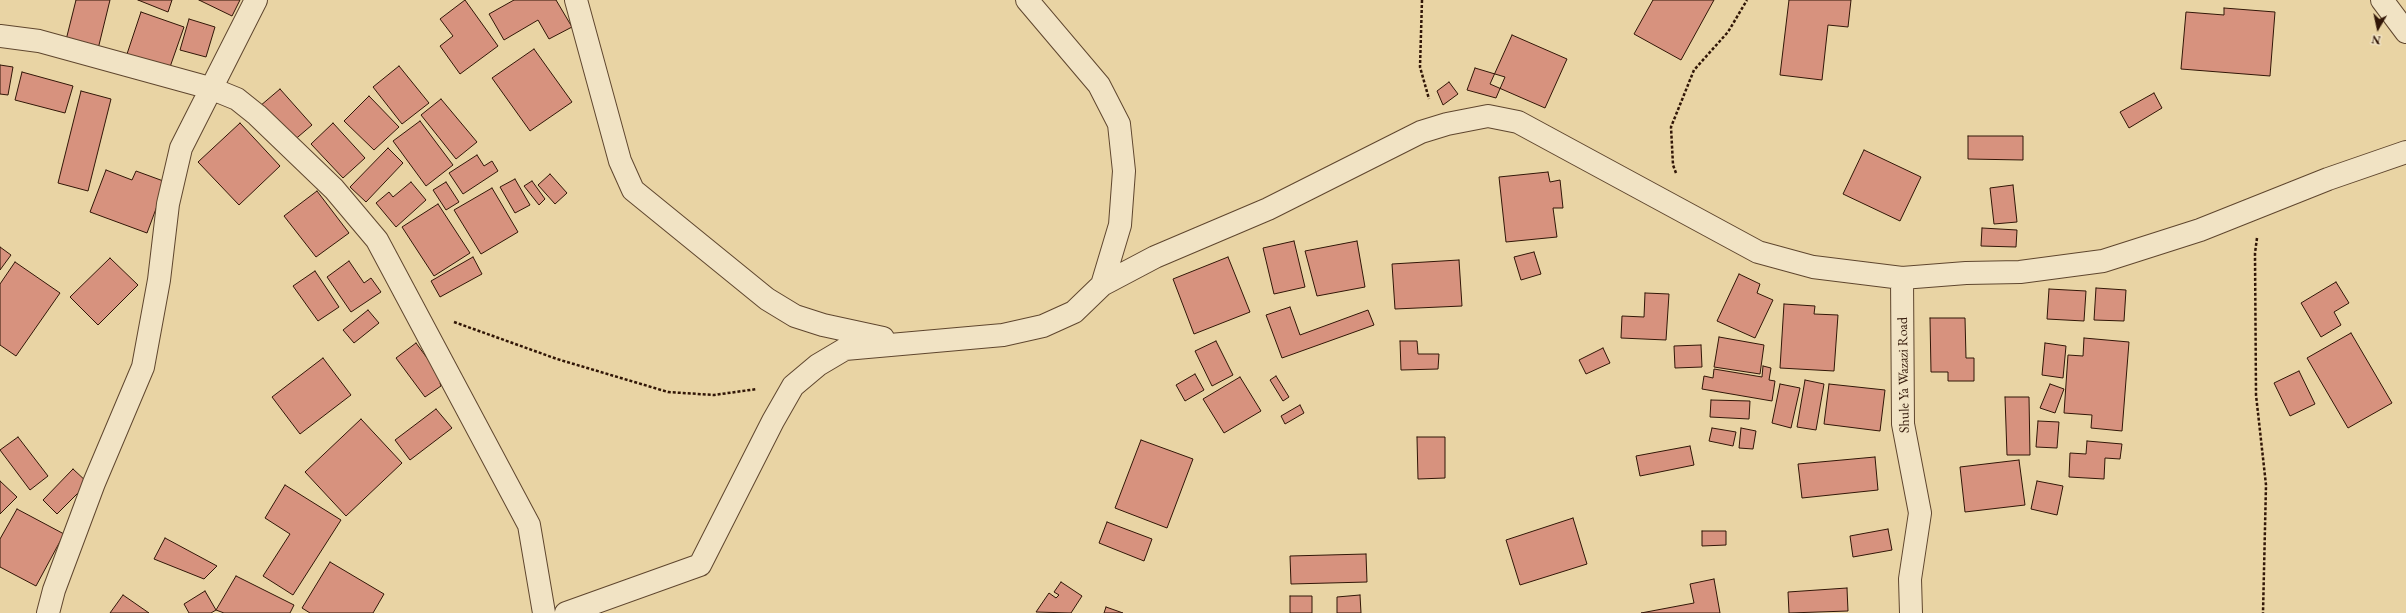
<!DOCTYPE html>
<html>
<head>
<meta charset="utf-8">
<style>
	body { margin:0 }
	#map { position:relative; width:2406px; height:613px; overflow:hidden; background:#e9d4a4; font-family:"EB Garamond",serif }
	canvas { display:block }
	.north { position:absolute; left:2358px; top:8px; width:40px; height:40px; -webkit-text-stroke:3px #f1e3c4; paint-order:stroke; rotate:189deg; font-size:11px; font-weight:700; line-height:16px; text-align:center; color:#311607 }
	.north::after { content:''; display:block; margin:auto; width:14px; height:18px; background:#311607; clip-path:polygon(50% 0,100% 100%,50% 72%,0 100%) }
</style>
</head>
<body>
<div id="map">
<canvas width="2406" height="613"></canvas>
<div class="north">N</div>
</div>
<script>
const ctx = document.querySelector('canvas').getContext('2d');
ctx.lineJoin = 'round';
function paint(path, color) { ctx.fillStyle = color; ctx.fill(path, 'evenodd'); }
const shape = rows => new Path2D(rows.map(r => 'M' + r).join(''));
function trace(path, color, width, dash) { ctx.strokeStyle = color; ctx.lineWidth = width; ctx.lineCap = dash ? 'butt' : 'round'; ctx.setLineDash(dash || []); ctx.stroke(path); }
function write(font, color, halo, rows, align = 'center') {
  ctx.font = font + ' "EB Garamond",serif'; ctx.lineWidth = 3.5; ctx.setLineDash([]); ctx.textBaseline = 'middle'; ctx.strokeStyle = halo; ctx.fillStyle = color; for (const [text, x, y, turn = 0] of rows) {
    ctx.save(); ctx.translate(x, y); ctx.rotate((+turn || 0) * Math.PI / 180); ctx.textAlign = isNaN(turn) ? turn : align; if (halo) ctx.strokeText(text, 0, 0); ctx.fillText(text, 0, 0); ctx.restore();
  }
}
const building = shape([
	[76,0,110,0,98,49,66,40,76,0],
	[138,0,172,0,168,12,138,0],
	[199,0,240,0,232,16,199,0],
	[465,0,498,46,460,74,440,46,453,36,440,19,465,0],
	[514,0,556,0,572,27,549,39,538,20,504,40,489,14,514,0],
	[1653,0,1714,0,1681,60,1634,34,1653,0],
	[1789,0,1851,0,1848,27,1828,25,1822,80,1780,75,1789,0],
	[2224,8,2275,12,2270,76,2181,69,2186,12,2224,15,2224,8],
	[141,12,184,27,170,67,126,57,141,12],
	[189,19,215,27,206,57,180,50,189,19],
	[1512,35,1567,59,1545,108,1490,84,1512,35],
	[534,49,572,102,530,131,492,78,534,49],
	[0,65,13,67,8,95,0,94,0,65],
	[399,66,429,103,402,124,373,87,399,66],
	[1475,68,1505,77,1496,98,1467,90,1475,68],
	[22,72,73,86,65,113,15,100,22,72],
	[1449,82,1458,94,1443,105,1437,91,1449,82],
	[280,89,312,125,292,142,260,106,280,89],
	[81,91,111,99,88,191,58,183,81,91],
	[2154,93,2162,108,2129,128,2120,112,2154,93],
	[369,96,399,127,374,150,344,121,369,96],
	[441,99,477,142,456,159,421,115,441,99],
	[420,121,453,165,426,186,393,141,420,121],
	[240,123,280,166,239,205,198,162,240,123],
	[333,123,365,158,343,178,311,144,333,123],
	[1968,136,2023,136,2023,160,1968,159,1968,136],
	[388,148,403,163,366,202,350,187,388,148],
	[1864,150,1921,177,1900,221,1843,194,1864,150],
	[477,155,484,166,492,161,498,171,463,194,449,173,477,155],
	[106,170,132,180,136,171,166,182,147,233,90,212,106,170],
	[1548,172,1550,182,1560,180,1563,208,1553,208,1557,237,1506,242,1499,177,1548,172],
	[550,174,567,193,555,204,538,185,550,174],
	[515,179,530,205,515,213,500,187,515,179],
	[532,181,545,199,539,205,524,186,532,181],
	[411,182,426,200,396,227,376,203,389,192,393,197,411,182],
	[446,182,459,202,446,210,433,190,446,182],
	[2013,185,2017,222,1994,224,1990,188,2013,185],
	[492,188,518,232,481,254,454,210,492,188],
	[317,191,349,233,316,257,284,216,317,191],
	[438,204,470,253,434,276,402,227,438,204],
	[1982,228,2017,230,2016,247,1981,246,1982,228],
	[1294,241,1305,287,1274,294,1263,248,1294,241],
	[1357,241,1365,287,1317,296,1305,251,1357,241],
	[0,247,11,255,0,270,0,247],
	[1534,252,1541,274,1521,280,1514,257,1534,252],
	[473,257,482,274,440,297,431,281,473,257],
	[1228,257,1250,312,1194,334,1173,279,1228,257],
	[110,258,138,285,98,325,70,297,110,258],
	[1459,260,1462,306,1395,309,1392,264,1459,260],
	[349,261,364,283,371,278,381,292,351,312,327,277,349,261],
	[15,262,60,293,16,356,0,345,0,284,15,262],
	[315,271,339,307,318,321,293,286,315,271],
	[1739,274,1760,284,1757,293,1773,300,1755,338,1717,321,1739,274],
	[2336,282,2349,303,2334,312,2341,325,2321,337,2301,303,2336,282],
	[2096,288,2126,290,2124,321,2094,320,2096,288],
	[2049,289,2086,291,2084,321,2047,319,2049,289],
	[1645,293,1669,294,1666,340,1621,338,1622,316,1644,317,1645,293],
	[1784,304,1815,306,1814,314,1838,315,1834,371,1780,368,1784,304],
	[1290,307,1300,335,1368,310,1374,325,1282,358,1266,315,1290,307],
	[368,310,379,323,354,343,343,330,368,310],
	[1930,318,1965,318,1966,358,1974,358,1974,381,1948,381,1948,372,1931,372,1930,318],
	[2351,333,2392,403,2348,428,2307,358,2351,333],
	[1719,337,1764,345,1760,374,1714,367,1719,337],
	[2084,338,2129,342,2122,431,2091,428,2092,415,2064,413,2068,355,2083,356,2084,338],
	[1216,341,1233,375,1212,386,1195,351,1216,341],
	[1400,341,1417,341,1418,354,1439,354,1438,369,1401,370,1400,341],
	[416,343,444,381,440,383,441,386,425,397,396,358,416,343],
	[2045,343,2066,346,2063,378,2042,375,2045,343],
	[1701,345,1702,367,1675,368,1674,346,1701,345],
	[1603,348,1610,363,1586,374,1579,360,1603,348],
	[323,358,351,395,300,434,272,397,323,358],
	[1763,366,1771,368,1769,380,1775,381,1772,401,1702,389,1704,376,1713,378,1714,369,1762,377,1763,366],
	[2299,371,2315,404,2290,416,2274,383,2299,371],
	[1195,374,1204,390,1185,401,1176,385,1195,374],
	[1276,376,1289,397,1283,401,1270,380,1276,376],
	[1240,377,1261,411,1224,433,1203,399,1240,377],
	[1805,380,1824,384,1816,430,1797,427,1805,380],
	[1780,384,1800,388,1791,428,1772,423,1780,384],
	[1829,384,1885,390,1880,431,1824,424,1829,384],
	[2050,384,2064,389,2055,413,2040,408,2050,384],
	[2005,397,2029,397,2030,455,2007,455,2005,397],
	[1711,400,1750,401,1749,419,1710,417,1711,400],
	[1300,405,1304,413,1285,424,1281,416,1300,405],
	[436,409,452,428,410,460,395,440,436,409],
	[361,419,402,463,346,516,305,472,361,419],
	[2038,421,2059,422,2057,448,2036,447,2038,421],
	[1712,428,1736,432,1733,446,1709,441,1712,428],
	[1741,428,1756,431,1753,449,1739,448,1741,428],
	[18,437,48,476,30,490,0,450,18,437],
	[1417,437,1445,437,1445,478,1418,479,1417,437],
	[1141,440,1193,459,1167,528,1115,508,1141,440],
	[2087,441,2122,444,2120,459,2105,458,2104,479,2069,477,2070,453,2086,454,2087,441],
	[1690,446,1694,465,1640,476,1636,456,1690,446],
	[1875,457,1878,490,1802,498,1798,464,1875,457],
	[2019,460,2025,505,1965,512,1960,467,2019,460],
	[73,469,88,483,57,514,43,500,73,469],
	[0,481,17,497,0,514,0,481],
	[2037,481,2063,486,2057,515,2031,509,2037,481],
	[285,485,341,520,293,595,263,576,290,534,265,518,285,485],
	[17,509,64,534,36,586,0,567,0,539,17,509],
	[1573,518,1587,564,1520,585,1506,540,1573,518],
	[1107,522,1152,539,1144,561,1099,543,1107,522],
	[1888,529,1892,550,1853,557,1850,536,1888,529],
	[1702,531,1726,531,1726,545,1702,546,1702,531],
	[165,538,217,566,204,579,154,559,165,538],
	[1366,554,1367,582,1291,584,1290,556,1366,554],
	[330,562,384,594,373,613,310,613,302,608,330,562],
	[236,576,294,605,290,613,224,613,216,610,236,576],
	[1714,579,1720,613,1641,613,1694,603,1690,584,1714,579],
	[1061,582,1082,596,1071,613,1036,612,1049,593,1056,598,1059,595,1054,592,1061,582],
	[1847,588,1848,611,1789,613,1788,592,1847,588],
	[205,591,216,610,211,613,189,613,184,604,205,591],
	[123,595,149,613,110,613,123,595],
	[1360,595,1361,613,1337,613,1337,597,1360,595],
	[1290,596,1312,596,1312,613,1290,613,1290,596],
	[1106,607,1123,613,1104,613,1106,607]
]);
paint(building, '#d7927e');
trace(building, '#311607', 1);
const minor = shape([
	[576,0,620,161,633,190,767,299,795,316,823,325,883,338],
	[2382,0,2406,32],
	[0,36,39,41,210,88,237,99,257,115,334,189,377,240,529,525,544,613],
	[1902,278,1903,424,1920,513,1910,579,1911,613],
	[1102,285,1155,257,1268,209,1421,132,1447,124,1488,116,1518,122,1758,252,1813,267,1902,278,1966,273,2020,272,2103,261,2200,230,2328,179,2406,152],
	[48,613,54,590,94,483,143,367,159,280,168,204,181,148,256,0],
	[566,613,700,565,773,421,793,386,818,365,845,349,1003,335,1043,326,1074,312,1102,285,1120,225,1124,171,1119,124,1099,85,1027,0]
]);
trace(minor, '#5f462e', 24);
trace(shape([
	[1422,0,1420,67,1429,99],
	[1676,173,1673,165,1671,127,1694,70,1728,32,1747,0],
	[2257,238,2255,253,2256,395,2266,485,2263,613],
	[454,322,557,359,668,392,714,395,757,389]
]), '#311607', 2.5, [3, 2]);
trace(minor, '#f1e3c4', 22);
write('14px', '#311607', '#f1e3c4', [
	["Shule Ya Wazazi Road",1904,375,-91]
]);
</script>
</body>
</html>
